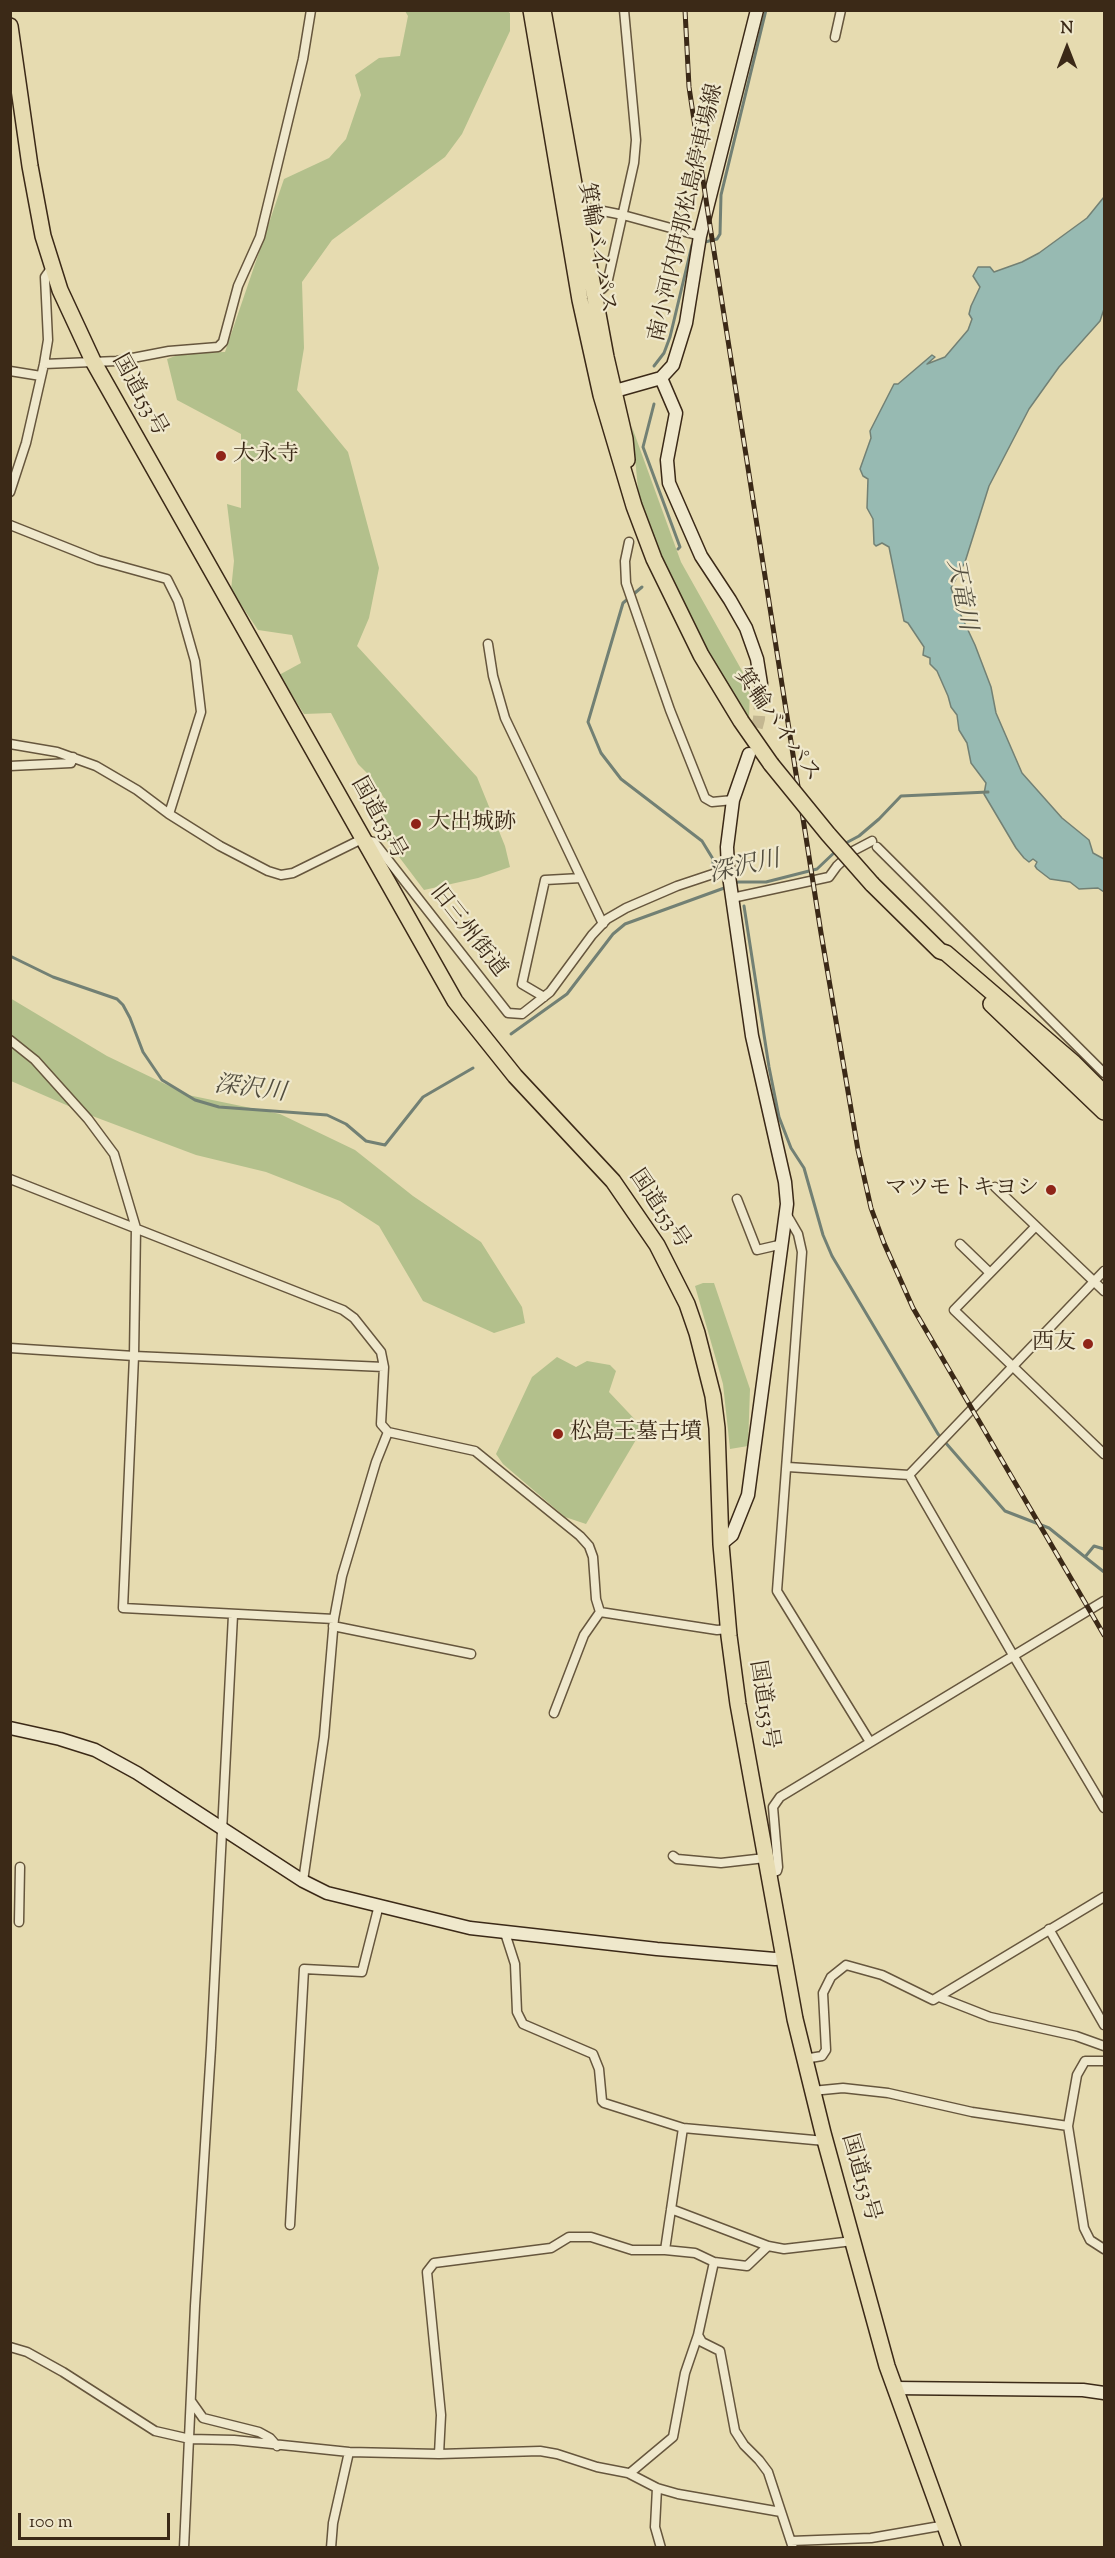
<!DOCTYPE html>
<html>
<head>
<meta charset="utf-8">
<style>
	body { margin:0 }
	#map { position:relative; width:1115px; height:2558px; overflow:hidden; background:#e6dbb0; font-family:"Sorts Mill Goudy",serif }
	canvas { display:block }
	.frame { position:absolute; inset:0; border:12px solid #3b2917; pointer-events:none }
	.north { position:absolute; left:1037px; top:18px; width:60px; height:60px; -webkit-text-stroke:4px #efe8cc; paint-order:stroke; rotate:0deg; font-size:16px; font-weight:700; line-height:24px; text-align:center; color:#3b2917 }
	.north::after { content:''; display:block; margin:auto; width:21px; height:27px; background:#3b2917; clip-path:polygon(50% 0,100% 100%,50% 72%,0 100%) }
	.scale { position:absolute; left:18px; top:2513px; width:152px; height:27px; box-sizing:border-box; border:3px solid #3b2917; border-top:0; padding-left:8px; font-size:18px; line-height:21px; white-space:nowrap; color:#3b2917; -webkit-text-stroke:4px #efe8cc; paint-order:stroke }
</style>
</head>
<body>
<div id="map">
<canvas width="1115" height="2558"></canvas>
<div class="frame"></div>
<div class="north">N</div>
<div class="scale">100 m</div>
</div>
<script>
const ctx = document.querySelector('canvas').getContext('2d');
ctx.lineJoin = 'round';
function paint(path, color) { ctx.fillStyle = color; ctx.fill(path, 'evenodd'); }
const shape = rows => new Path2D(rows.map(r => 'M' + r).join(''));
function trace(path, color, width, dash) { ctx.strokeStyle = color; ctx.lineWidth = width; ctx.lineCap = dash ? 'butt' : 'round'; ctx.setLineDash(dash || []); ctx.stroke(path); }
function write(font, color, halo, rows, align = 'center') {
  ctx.font = font + ' "Sorts Mill Goudy","Noto Serif JP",serif'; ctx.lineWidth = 4.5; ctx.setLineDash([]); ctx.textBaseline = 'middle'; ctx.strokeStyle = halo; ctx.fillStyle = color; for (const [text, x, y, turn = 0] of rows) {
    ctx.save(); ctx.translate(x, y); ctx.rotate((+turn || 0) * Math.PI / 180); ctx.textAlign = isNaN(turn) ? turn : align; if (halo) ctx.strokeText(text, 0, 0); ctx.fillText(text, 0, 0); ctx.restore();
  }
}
paint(shape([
	[506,10,510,13,510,31,462,134,445,157,332,240,302,282,304,348,297,390,348,452,379,568,369,618,357,646,477,777,505,846,510,867,478,878,424,890,381,833,384,798,370,776,358,764,331,713,304,714,279,675,301,663,292,635,258,630,231,590,234,561,227,504,241,508,241,434,177,400,167,359,184,353,225,352,284,179,329,158,346,139,361,95,355,75,379,58,400,56,408,16,405,11],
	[632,427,681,562,750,685,749,720,701,643,668,576,639,499],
	[10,998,107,1056,188,1095,280,1114,355,1150,413,1196,481,1242,522,1307,525,1323,494,1333,423,1301,379,1226,340,1201,266,1172,196,1155,87,1114,11,1081],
	[703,1283,714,1283,750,1389,748,1446,730,1449,723,1384,695,1286],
	[557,1357,576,1367,587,1361,610,1365,616,1371,609,1392,643,1428,586,1524,565,1517,503,1464,496,1454,532,1377]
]), '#b3c08c');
const water = shape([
	[1104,197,1104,309,1100,321,1059,367,1029,409,989,486,965,562,951,588,959,611,975,645,991,687,996,713,1022,773,1062,818,1089,840,1093,853,1104,859,1104,892,1098,888,1079,889,1070,882,1050,879,1037,869,1035,866,1037,862,1033,859,1029,862,1024,858,1016,848,984,794,986,783,971,763,967,743,959,730,957,715,951,707,948,696,937,671,930,664,930,658,923,655,924,647,908,623,904,621,889,547,882,543,876,546,874,544,873,519,867,508,868,479,863,476,860,469,871,438,870,431,894,384,898,384,932,355,935,357,927,364,945,357,968,330,972,319,969,314,971,306,980,287,973,276,978,267,990,267,994,272,1022,262,1039,253,1087,218,1104,197]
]);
paint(water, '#97bab2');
trace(water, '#728074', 1.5);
trace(shape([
	[705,242,717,239,720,234,721,195,766,10],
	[654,366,664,353,670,337,692,245],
	[654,404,643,447,680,547,678,549],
	[642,587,623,603,588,722,601,753,621,779,702,841,713,859,713,871],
	[844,844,859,836,879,819,901,796,988,792],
	[733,885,738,882,766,882,817,869,837,850],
	[744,906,769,1067,779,1117,791,1148,804,1168,823,1235,832,1256,938,1434,1005,1511,1049,1528,1085,1557,1094,1546,1104,1549],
	[10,956,53,977,117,999,123,1005,130,1018,143,1052,162,1080,195,1100,219,1107,327,1115,346,1124,366,1141,385,1145,423,1097,473,1068],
	[511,1034,567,994,613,934,625,924,727,887],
	[1085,1557,1104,1572]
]), '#728074', 3);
trace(shape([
	[752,745,759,719,761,684]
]), '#c4b791', 12, [12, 6]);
const street = shape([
	[835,37,841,10],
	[578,206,623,215,700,236],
	[602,289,607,284,634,163,636,140,624,10],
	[44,364,117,361,169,351,218,347,223,342,238,286,260,237,303,59,311,10],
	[10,371,41,376],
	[10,492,26,443,44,364,48,340,45,277,52,267],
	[10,525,98,560,167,579,178,601,195,661,201,712,169,814],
	[629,542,625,561,626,583,670,710,705,798,712,802,733,800],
	[488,644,493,676,505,718,603,924],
	[10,744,57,752,96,766,137,790,169,814,220,846,268,871,281,875,293,873,362,839,374,842,508,1013,522,1014,550,992,592,935,607,919,626,908,677,886,728,869],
	[10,766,71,763,73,757],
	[877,847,1104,1073],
	[732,898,829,877,837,866,853,851,872,841],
	[544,997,522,984,545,880,581,878],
	[10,1040,35,1060,88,1119,114,1154,136,1228,134,1356,123,1608,334,1619],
	[10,1179,343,1310,354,1318,381,1352,384,1367,381,1424,388,1432,475,1451,580,1536,589,1546,593,1557,596,1599,600,1612,717,1630,728,1629],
	[995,1187,1104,1291],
	[737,1199,757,1250,783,1244],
	[787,1215,798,1234,802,1252,777,1591,870,1742],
	[1036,1226,954,1310,1104,1454],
	[960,1244,989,1272],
	[10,1348,134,1356,384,1367],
	[788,1467,909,1475,1013,1655,1104,1808],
	[909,1475,1104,1271],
	[333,1626,471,1654],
	[554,1713,584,1635,600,1612],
	[673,1856,677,1859,721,1863,765,1858],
	[768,1874,777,1871,778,1867,773,1807,780,1797,1104,1601],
	[303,1881,324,1737,334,1619,342,1576,376,1462,388,1432],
	[19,1922,20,1867],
	[1049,1929,1104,2025],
	[505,1933,515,1964,517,2012,523,2024,593,2054,599,2069,602,2101,604,2103,683,2128,825,2141],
	[939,1997,990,2017,1076,2036,1104,2046],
	[804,2059,822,2056,826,2050,823,1993,831,1977,846,1965,882,1975,933,2000,1104,1897],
	[1104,2061,1085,2061,1077,2075,1068,2126,1084,2228,1090,2240,1104,2249],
	[812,2091,843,2088,888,2093,972,2112,1068,2126],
	[671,2209,768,2246,784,2249,853,2241],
	[290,2225,304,1969,362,1972,379,1905],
	[665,2250,683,2128],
	[714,2262,747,2266,768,2246],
	[10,2347,27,2352,63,2372,155,2431,190,2439,234,2440,349,2452,439,2454,540,2451,557,2454,597,2467,628,2473,657,2488,678,2494,781,2512],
	[191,2401,203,2418,259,2432,270,2438,277,2446],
	[439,2454,441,2415,427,2272,434,2263,551,2248,569,2237,591,2237,632,2250,665,2250,695,2253,714,2262,698,2335,702,2342,720,2351,735,2431,744,2445,759,2460,768,2472,793,2548],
	[630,2473,673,2437,685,2373,698,2335],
	[657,2488,655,2527,661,2548],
	[791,2541,871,2538,946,2525],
	[184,2548,195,2306,211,2048,233,1615],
	[331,2548,333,2523,349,2452]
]);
const secondary = shape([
	[757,10,700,236,686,323,673,365,661,378,676,413,667,460,669,483,701,556,730,600,746,628,757,659,761,684],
	[608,393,661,378],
	[721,1544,732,1535,748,1495,787,1204,785,1182,752,1036,728,869,727,847,733,800,749,754],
	[10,1728,60,1739,95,1750,137,1773,303,1881,327,1893,470,1928,657,1949,775,1959,783,1958],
	[894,2388,1083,2390,1104,2393]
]);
const highway = shape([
	[531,10,580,300,601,395,634,506,654,559,701,655,741,721,771,764],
	[543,10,578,206,606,357,625,439,627,460],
	[10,26,30,166,43,236,60,290,93,361,455,1001,515,1076,613,1181,657,1245,687,1304,697,1333,713,1396,717,1428,721,1544,729,1636,738,1704,795,2019,823,2133,887,2366,953,2548],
	[872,884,940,951,946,953,1074,1063,1104,1093],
	[991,1004,1104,1112]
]);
trace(street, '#66563d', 11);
trace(secondary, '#3b2917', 15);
trace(highway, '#3b2917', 18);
trace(street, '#efe8cc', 8);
trace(secondary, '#efe8cc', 12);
trace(highway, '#e6dbb0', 15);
const rail = shape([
	[685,10,689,87,708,213,821,933,858,1150,871,1208,884,1243,913,1308,1104,1635]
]);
trace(rail, '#3b2917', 5);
trace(rail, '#efe8cc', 3, [9]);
const highwayBridge = shape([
	[771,764,828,834,872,884]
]);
trace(highwayBridge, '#3b2917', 18, []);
trace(highwayBridge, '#e6dbb0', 15);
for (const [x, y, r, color] of [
	[221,456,6,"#8f2418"],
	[416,824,6,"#8f2418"],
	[1051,1190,6,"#8f2418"],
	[1088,1344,6,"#8f2418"],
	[558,1434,6,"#8f2418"]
]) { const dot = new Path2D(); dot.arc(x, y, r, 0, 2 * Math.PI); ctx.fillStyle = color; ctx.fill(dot); trace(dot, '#efe8cc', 2); }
write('22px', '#3b2917', '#efe8cc', [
	["南小河内伊那松島停車場線",688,213,-77],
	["箕輪バイパス",595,248,80],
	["国道153号",138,396,61],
	["箕輪バイパス",776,726,55],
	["国道153号",377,819,61],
	["旧三州街道",467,932,52],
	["国道153号",658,1210,56],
	["国道153号",762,1705,81],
	["国道153号",859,2178,74]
]);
write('22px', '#3b2917', '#efe8cc', [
	["大永寺",233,456],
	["大出城跡",428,824],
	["マツモトキヨシ",1039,1190,"right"],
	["西友",1076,1344,"right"],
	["松島王墓古墳",570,1434]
], 'left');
write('italic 24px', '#524d3e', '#efe8cc', [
	["天竜川",959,595,79],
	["深沢川",745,869,-13],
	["深沢川",250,1091,7]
]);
</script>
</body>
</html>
